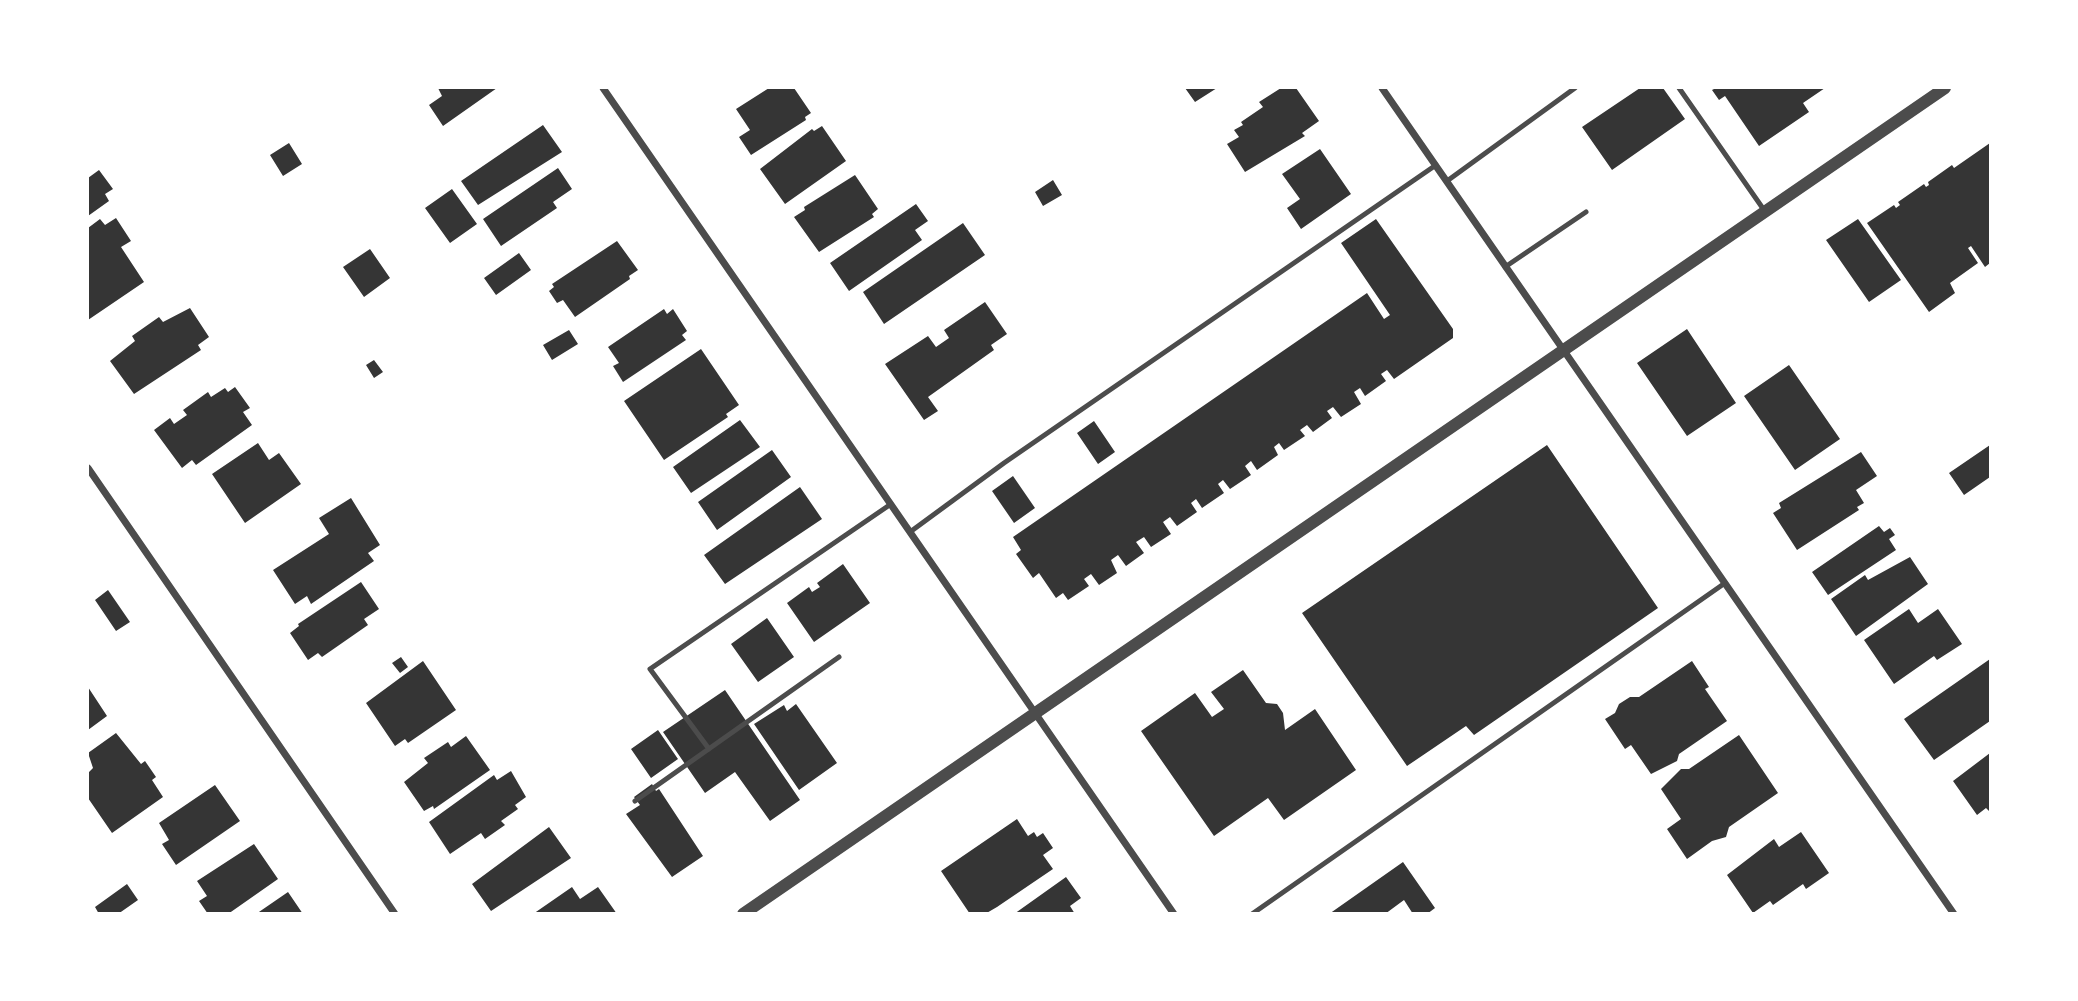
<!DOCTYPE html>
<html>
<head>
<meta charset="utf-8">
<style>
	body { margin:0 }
	#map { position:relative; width:2078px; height:1001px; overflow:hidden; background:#fff; font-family:Lato,sans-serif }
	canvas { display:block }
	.frame { position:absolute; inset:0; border:89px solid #fff; pointer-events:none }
</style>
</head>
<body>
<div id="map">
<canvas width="2078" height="1001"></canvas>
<div class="frame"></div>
</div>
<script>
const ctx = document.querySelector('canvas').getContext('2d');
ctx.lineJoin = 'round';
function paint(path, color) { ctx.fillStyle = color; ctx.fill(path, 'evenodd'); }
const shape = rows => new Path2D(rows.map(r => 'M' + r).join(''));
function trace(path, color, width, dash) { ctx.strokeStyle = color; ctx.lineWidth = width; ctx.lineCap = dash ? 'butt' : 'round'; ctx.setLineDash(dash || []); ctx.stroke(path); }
paint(shape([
	[438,88,497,88,443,126,429,105,442,96],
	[769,88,794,88,811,113,805,117,806,120,751,155,739,137,750,130,736,109],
	[1185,88,1217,88,1195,102],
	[1281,88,1296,88,1319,121,1302,133,1305,136,1245,172,1227,144,1239,137,1234,130,1243,125,1241,122,1263,107,1259,102],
	[1640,88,1663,88,1685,119,1612,170,1582,127],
	[1716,88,1825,88,1803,103,1809,112,1759,146,1725,96,1719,100,1712,90],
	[543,125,562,152,478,205,461,181],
	[822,126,846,161,785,204,760,169,812,129,814,131],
	[289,143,302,164,283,176,270,155],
	[1990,143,1990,263,1985,267,1971,246,1968,248,1978,263,1950,283,1955,293,1929,312,1867,223,1894,205,1896,208,1900,205,1898,202,1924,184,1926,187,1929,185,1928,182,1952,165,1954,168],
	[1320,149,1351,194,1301,229,1287,208,1300,199,1282,174],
	[558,168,572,189,553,202,557,208,501,246,483,219],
	[99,170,113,189,105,194,109,201,88,216,88,178],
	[855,175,878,209,872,214,874,217,819,252,794,217,805,210,804,207],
	[1053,180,1062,195,1043,206,1035,192],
	[452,189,477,224,450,243,425,208],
	[916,204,928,221,915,230,922,240,849,291,830,263],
	[116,218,131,241,121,247,144,282,88,320,88,228,100,219,105,225],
	[1376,219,1453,329,1453,338,1394,379,1387,370,1381,374,1386,381,1365,396,1360,388,1354,392,1361,404,1341,417,1333,407,1327,411,1332,418,1313,432,1307,425,1300,430,1305,436,1284,450,1279,443,1274,447,1278,455,1257,470,1251,461,1245,466,1251,475,1230,489,1223,480,1218,484,1224,493,1202,508,1196,499,1191,503,1197,512,1177,526,1170,517,1163,522,1171,534,1151,547,1144,537,1136,542,1144,553,1126,566,1118,555,1111,560,1117,573,1099,585,1091,574,1084,579,1089,586,1068,600,1063,593,1056,598,1039,573,1033,578,1016,554,1021,550,1013,537,1367,293,1384,319,1390,315,1341,243],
	[1858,219,1901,280,1869,302,1826,240],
	[963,223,985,255,884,324,863,292],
	[617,241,638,270,629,276,630,279,575,317,563,300,557,303,549,291,554,287,552,284],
	[370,249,390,278,364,297,343,267],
	[519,253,531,270,496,295,484,278],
	[985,302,1007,334,991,345,994,350,928,397,938,411,924,420,885,364,928,336,936,347,949,338,944,330],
	[190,308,209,337,198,345,201,350,134,394,110,361,135,341,132,336,159,317,163,322],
	[664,309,667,314,673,309,687,331,682,335,686,340,623,382,613,366,619,363,608,347],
	[1687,329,1736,403,1687,436,1637,363],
	[569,330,578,344,552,360,543,345],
	[701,349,739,405,726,414,728,417,664,460,624,401],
	[374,360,383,372,374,378,366,365],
	[1789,365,1840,439,1795,470,1744,396],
	[235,387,250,408,243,412,252,425,196,465,192,460,182,468,154,430,170,418,174,424,187,415,183,410,208,392,211,397,225,388,228,392],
	[740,420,760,447,691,493,673,467],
	[1094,421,1115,452,1098,464,1077,433],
	[258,443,269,460,279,453,301,484,245,523,212,474],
	[1547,445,1658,608,1474,735,1466,726,1407,766,1302,613],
	[1990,445,1990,477,1964,495,1949,473],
	[772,450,791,477,717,530,698,502],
	[1861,452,1877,476,1856,490,1864,503,1857,507,1859,510,1797,550,1773,513,1781,508,1779,503],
	[1013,476,1035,508,1014,523,992,491],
	[800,487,822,519,725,584,704,555],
	[351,498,380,545,368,553,374,561,311,604,307,596,295,604,273,570,329,534,319,518],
	[1879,526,1884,532,1890,528,1895,535,1889,539,1896,550,1828,595,1812,572],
	[1910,557,1928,584,1856,636,1831,599,1865,575,1868,580],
	[843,564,870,603,814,642,787,603,809,587,812,592,820,587,817,583],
	[361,582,379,609,364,619,368,625,322,657,318,653,308,660,290,633,299,626,298,624],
	[108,590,130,622,116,631,95,600],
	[1909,609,1918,623,1938,609,1962,644,1937,660,1934,656,1894,684,1864,640],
	[767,618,794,657,758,682,731,644],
	[401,657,408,667,400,673,392,663],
	[1990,659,1990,721,1934,760,1904,719],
	[423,661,456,710,408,743,405,739,395,746,366,703],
	[1692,661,1709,687,1705,689,1727,721,1679,754,1677,761,1651,774,1631,745,1625,749,1605,719,1615,713,1619,704,1630,697,1639,697],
	[1243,670,1266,703,1277,704,1283,713,1285,730,1315,709,1356,770,1284,820,1268,798,1214,836,1141,731,1195,693,1212,717,1224,709,1211,692],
	[88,687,107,716,88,730],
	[725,690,800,800,770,821,735,772,705,793,663,732],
	[796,704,837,763,799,790,754,724,784,705,787,711],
	[658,730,678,759,651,778,631,749],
	[116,733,141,764,145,761,156,777,152,780,163,797,112,833,88,798,88,773,93,768,88,753],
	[1739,735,1778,793,1729,827,1726,837,1712,841,1687,859,1667,829,1681,819,1661,789,1681,769,1689,769],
	[466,736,490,770,434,809,433,806,424,811,404,782,428,763,424,758,448,742,451,747],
	[1990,753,1990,812,1986,808,1977,815,1953,781],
	[511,771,526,797,515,805,518,809,501,821,505,825,485,839,481,833,450,854,429,822,494,775,497,780],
	[652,784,656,791,659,789,703,856,672,877,626,814,640,805,634,797],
	[215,785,240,821,176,865,162,844,169,840,159,823],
	[1017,819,1028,836,1034,832,1037,837,1043,833,1053,848,1043,855,1053,869,997,907,985,914,970,914,941,871],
	[549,827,571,858,491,911,472,884],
	[1801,832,1829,873,1806,889,1803,884,1773,905,1770,901,1753,913,1727,875,1774,839,1779,847],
	[254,844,278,879,228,914,208,914,199,901,207,896,197,881],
	[1403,862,1435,908,1427,914,1413,914,1404,900,1385,914,1329,914],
	[1066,877,1081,898,1070,906,1075,914,1014,914],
	[127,884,138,900,118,914,99,914,95,907],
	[572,887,580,899,598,887,617,914,533,914],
	[288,892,303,914,256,914]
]), '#353535');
trace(shape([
	[1679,88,1764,210],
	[1447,181,1575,88],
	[1505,267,1586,212],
	[910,532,1004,463,1436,165],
	[709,749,650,669,891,504],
	[635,801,839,657],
	[1252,914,1725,583]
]), '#4c4c4c', 5);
trace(shape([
	[603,88,1174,914],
	[1382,88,1954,914],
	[88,468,395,914]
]), '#4c4c4c', 7);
trace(shape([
	[743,914,1945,88]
]), '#4c4c4c', 12);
</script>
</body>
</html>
